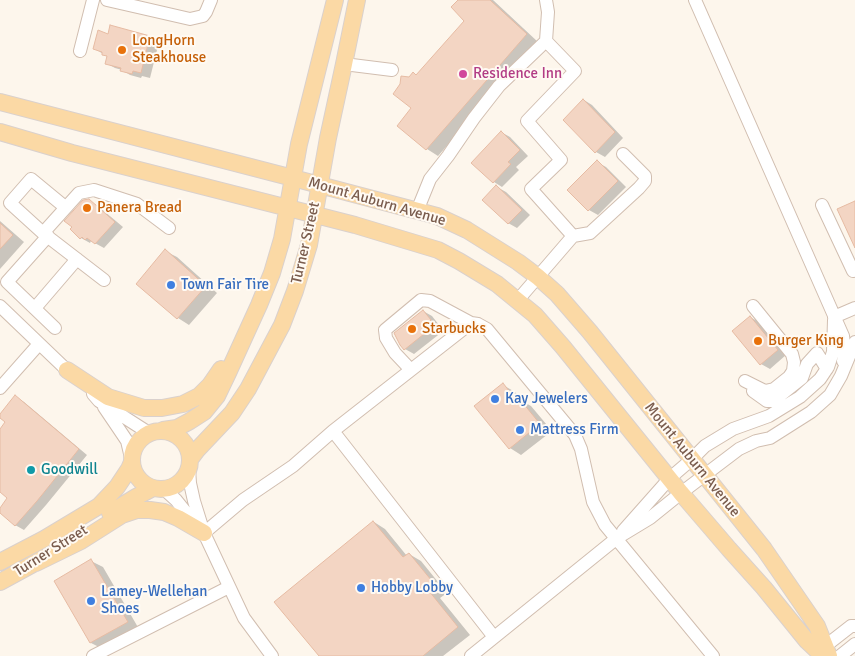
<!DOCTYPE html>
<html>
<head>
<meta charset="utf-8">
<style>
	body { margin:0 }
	canvas { display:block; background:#fdf6ec }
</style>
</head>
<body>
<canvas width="855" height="656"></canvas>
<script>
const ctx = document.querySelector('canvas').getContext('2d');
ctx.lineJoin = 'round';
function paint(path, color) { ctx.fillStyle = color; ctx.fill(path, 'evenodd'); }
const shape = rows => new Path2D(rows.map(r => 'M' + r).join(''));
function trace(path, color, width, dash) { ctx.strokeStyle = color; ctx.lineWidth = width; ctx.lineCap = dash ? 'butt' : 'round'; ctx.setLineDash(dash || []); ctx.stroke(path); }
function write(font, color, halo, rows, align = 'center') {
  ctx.font = font + ' Signika,sans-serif'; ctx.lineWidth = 4; ctx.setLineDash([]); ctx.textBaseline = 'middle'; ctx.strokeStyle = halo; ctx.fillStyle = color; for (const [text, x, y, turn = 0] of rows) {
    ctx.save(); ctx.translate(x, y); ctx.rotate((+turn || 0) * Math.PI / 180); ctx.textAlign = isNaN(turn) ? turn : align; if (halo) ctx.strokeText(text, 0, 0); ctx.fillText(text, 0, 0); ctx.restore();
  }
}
paint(shape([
	[459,0,493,0,538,42,438,156,427,149,399,126,413,108,409,78,417,76,466,20],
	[111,27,150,37,159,42,150,78,142,76,141,78,130,75,122,70,115,68,106,63,108,57,95,49,108,36],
	[584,100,592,105,623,138,605,157,596,152],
	[501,132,510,137,528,156,516,167,519,170,502,187,494,182],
	[597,162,606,167,626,187,598,215,589,210],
	[497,187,506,192,530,215,517,228,508,223],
	[89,201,98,206,123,227,104,248,91,241,90,243,81,238,73,227],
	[0,221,24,242,0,269],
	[165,251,177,257,217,293,189,325,178,318],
	[423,311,432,316,439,325,438,326,442,332,414,354,405,349],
	[750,317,759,322,786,355,770,369,761,364],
	[503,385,515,392,522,401,531,406,552,431,521,455,510,448],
	[15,397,24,402,87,455,46,505,24,530,15,525,0,511,9,498,0,490,0,431,7,422],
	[374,522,385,529,407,556,409,554,421,561,447,593,440,598,470,635,443,656,320,656],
	[91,561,103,567,139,629,103,649,91,643,56,582]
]), '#0003');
const building = shape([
	[458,0,490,0,527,34,426,150,397,126,411,108,393,94,400,84,401,76,409,77,413,72,416,75,464,21,451,7,458,0],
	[110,25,150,36,141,73,133,71,132,74,120,71,121,68,105,64,107,56,102,55,102,52,93,49,98,30,108,34,110,25],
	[583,99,615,132,595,153,563,120,583,99],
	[501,131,520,150,508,162,511,164,493,183,471,163,501,131],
	[597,160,618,181,588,211,567,190,597,160],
	[496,185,522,210,508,224,482,200,496,185],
	[89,199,115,222,95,244,87,238,85,240,82,237,80,239,70,229,72,227,64,221,83,200,89,199],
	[855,201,855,248,837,209,855,201],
	[0,223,13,235,0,249,0,223],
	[165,249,206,286,177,319,136,284,165,249],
	[423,310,431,320,430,321,434,326,404,350,400,345,394,333,423,310],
	[750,316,778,350,760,365,732,331,750,316],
	[503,383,516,400,519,398,540,424,509,449,474,406,503,383],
	[15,395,79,449,37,501,15,526,0,513,0,508,7,498,0,492,0,429,5,422,0,418,0,414,15,395],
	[373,521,403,557,409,553,436,586,429,591,458,627,423,656,319,656,274,602,373,521],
	[91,559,128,622,90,643,54,581,91,559]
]);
paint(building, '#f3d5c3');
trace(building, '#e6bba3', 1);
const minor = shape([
	[107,0,190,19,203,16,206,12,211,0],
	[695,0,843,336,845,352,843,361],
	[80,51,93,0],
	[344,64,392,70],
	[822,205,853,271,855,270],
	[65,207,31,179,10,203,43,233,104,280],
	[417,211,430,179,448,156,474,118,499,86,546,41],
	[43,233,79,193,94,190,137,204,169,228],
	[48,236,7,282,55,328],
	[573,236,590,233,639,188,645,181,645,176,623,154],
	[517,301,573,236,531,189,561,160,527,121,575,71,546,41,548,12,546,0],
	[0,306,72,375],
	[35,308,77,259],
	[834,317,855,308],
	[411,370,395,353,386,338,385,330,421,300,430,301,471,323],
	[745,381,765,391,774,389,789,377,793,371,794,362,792,354,753,306],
	[0,388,39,344],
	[753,391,767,401,773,401,802,378,807,364,817,353,827,369],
	[93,394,99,401,149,433],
	[104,407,127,441,131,458],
	[333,431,494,637],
	[189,469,190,483,194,501,204,533,244,618,272,656],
	[164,489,176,500,197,526],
	[623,531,670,478,691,460,705,446,733,429,769,416,800,397,820,379,828,367,833,352,834,320],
	[204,533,243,500,293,466,333,431,471,323,478,324,487,329,575,435,581,449,593,502,605,525,713,656],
	[819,651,851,626,855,626],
	[93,656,229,587],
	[471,656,617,538,650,518,681,493,739,449,756,441,770,438,811,412,830,395,841,376,855,342],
	[840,656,855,644]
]);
const major = shape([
	[0,102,293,178,437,216,467,230,518,262,538,277,557,294,590,332,764,549,817,626,829,656],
	[0,132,72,153,355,225,438,250,459,261,497,284,535,315,563,347,681,493,729,549,764,588,807,641,823,656],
	[67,370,108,397,144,408,162,408,183,404,199,396,210,385,221,369],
	[163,430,177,428,190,421,204,412,217,396,228,373,259,305,272,273,282,239,299,144,335,0],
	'132 460a29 29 0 1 1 58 0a29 29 0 1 1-58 0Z',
	[191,458,197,450,232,413,248,389,282,325,295,291,309,245,328,138,344,64,357,0],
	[110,513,136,497,153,488],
	[0,562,44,539,99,506,117,487,129,469,132,462],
	[36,563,81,541,122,515,137,510,150,510,164,512,178,518,204,533],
	[0,582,44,558]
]);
trace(minor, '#d1beb0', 14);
trace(major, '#dad1cd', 18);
trace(minor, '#fff', 12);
trace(major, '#fbd9a5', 16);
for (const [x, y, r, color] of [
	[122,50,5,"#e8710a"],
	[463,74,5,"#d1479c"],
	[87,208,5,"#e8710a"],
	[171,285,5,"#3f7fe0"],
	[412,329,5,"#e8710a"],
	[758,341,5,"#e8710a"],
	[495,399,5,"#3f7fe0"],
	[520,430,5,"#3f7fe0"],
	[31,470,5,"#0f9aa8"],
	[361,588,5,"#3f7fe0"],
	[91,601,5,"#3f7fe0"]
]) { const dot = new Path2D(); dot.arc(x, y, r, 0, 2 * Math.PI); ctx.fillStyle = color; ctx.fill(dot); trace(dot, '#fffaf3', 2); }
write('15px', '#c56008', '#fffaf3', [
	["LongHorn",132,41],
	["Steakhouse",132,58],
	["Panera Bread",97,208],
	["Starbucks",422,329],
	["Burger King",768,341]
], 'left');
write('15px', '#b23c85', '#fffaf3', [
	["Residence Inn",473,74]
], 'left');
write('15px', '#7a5c4d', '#fffaf3', [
	["Mount Auburn Avenue",377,202,16],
	["Turner Street",306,243,-77],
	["Mount Auburn Avenue",692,460,51],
	["Turner Street",51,551,-32]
]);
write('15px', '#366cbe', '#fffaf3', [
	["Town Fair Tire",181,285],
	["Kay Jewelers",505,399],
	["Mattress Firm",530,430],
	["Hobby Lobby",371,588],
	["Lamey-Wellehan",101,592],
	["Shoes",101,609]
], 'left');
write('15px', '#0d838f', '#fffaf3', [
	["Goodwill",41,470]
], 'left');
</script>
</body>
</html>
